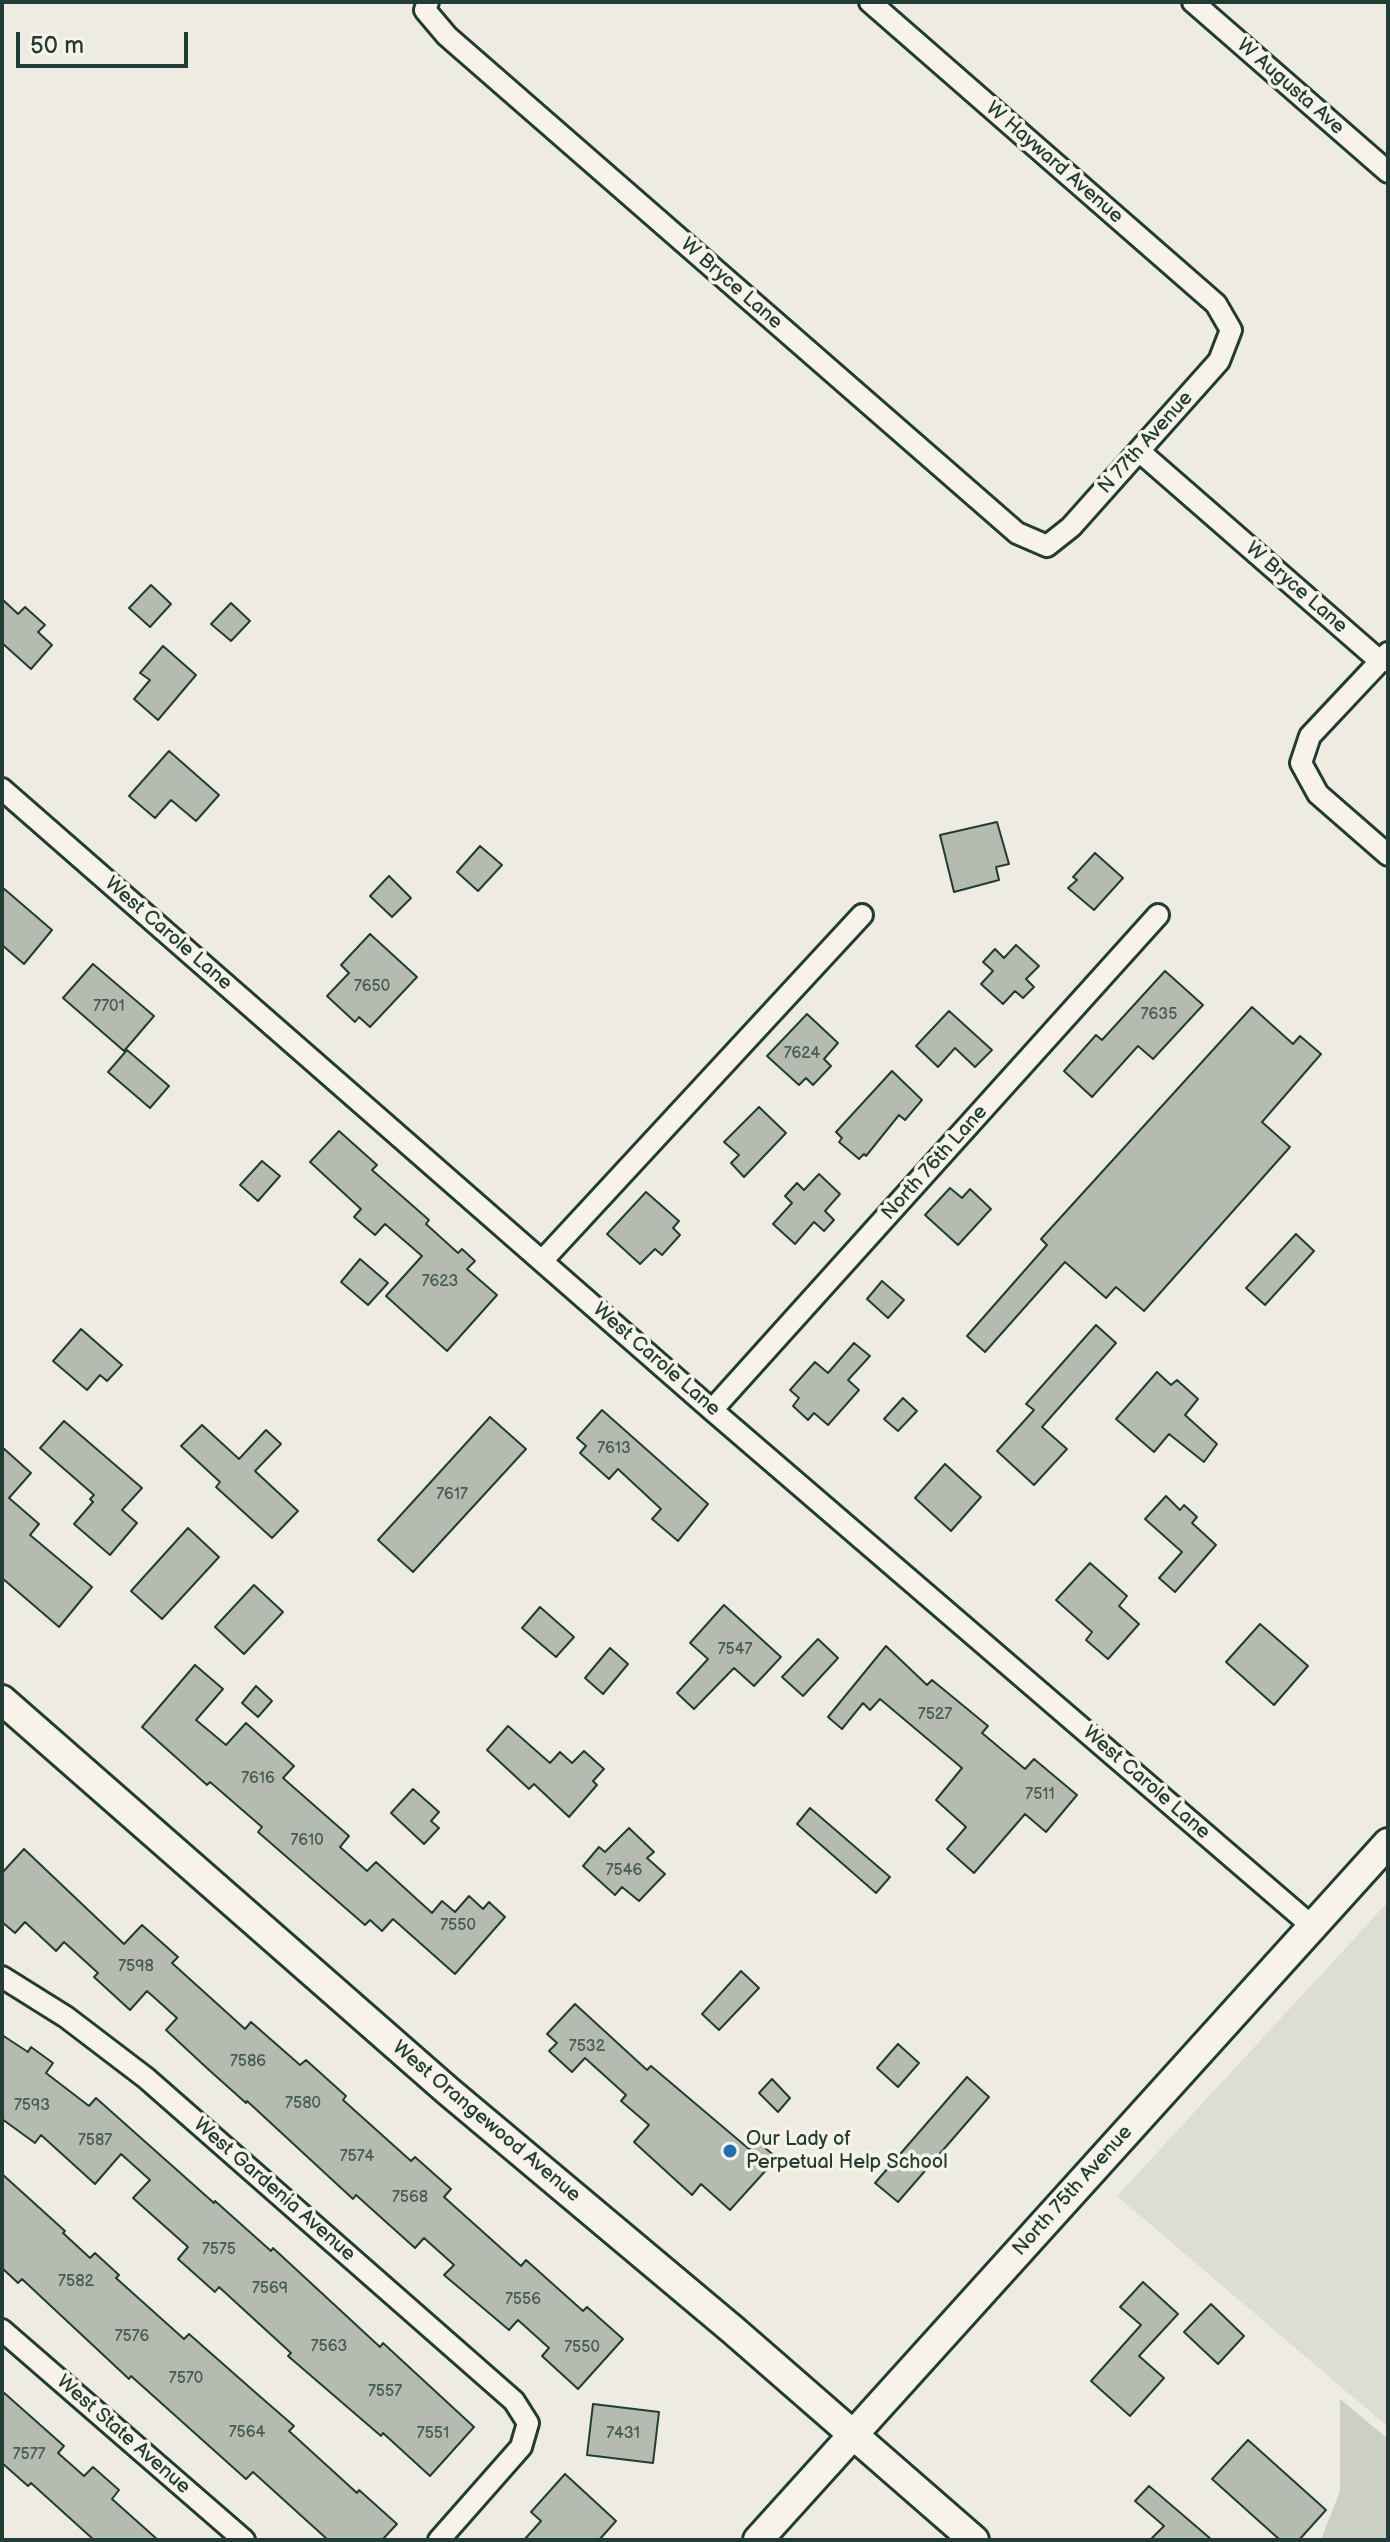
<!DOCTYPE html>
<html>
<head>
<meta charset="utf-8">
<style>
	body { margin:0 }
	#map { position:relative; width:1390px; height:2542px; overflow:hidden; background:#eeece1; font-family:"Balsamiq Sans",sans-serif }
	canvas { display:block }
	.frame { position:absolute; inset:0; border:4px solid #1f3d34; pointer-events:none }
	.scale { position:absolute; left:16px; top:32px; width:172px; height:36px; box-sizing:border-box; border:4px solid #1f3d34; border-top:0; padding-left:10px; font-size:24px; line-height:28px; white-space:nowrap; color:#1f3d34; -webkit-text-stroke:6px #f7f3e8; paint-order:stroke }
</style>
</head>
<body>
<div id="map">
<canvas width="1390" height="2542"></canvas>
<div class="frame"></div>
<div class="scale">50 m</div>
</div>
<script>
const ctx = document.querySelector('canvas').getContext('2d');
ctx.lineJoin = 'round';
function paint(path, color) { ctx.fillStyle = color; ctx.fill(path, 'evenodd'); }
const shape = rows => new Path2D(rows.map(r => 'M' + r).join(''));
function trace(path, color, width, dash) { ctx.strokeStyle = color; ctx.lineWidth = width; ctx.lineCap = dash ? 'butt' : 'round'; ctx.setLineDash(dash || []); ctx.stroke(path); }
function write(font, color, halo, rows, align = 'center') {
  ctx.font = font + ' "Balsamiq Sans",sans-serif'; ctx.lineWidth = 7; ctx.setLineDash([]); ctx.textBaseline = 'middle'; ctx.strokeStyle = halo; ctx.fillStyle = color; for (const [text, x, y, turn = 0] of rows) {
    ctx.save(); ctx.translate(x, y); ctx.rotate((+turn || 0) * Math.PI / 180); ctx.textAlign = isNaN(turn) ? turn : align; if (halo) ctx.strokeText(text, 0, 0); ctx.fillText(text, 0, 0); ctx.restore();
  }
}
paint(shape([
	[1388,1902,1388,2427,1117,2196]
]), '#ddddd2');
paint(shape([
	[1340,2399,1388,2439,1388,2540,1321,2540,1340,2491]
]), '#cccfc4');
const building = shape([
	[151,585,171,604,150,627,129,608,151,585],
	[2,599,18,614,25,607,45,625,38,632,52,645,31,669,2,643,2,599],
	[231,603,250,621,231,641,211,624,231,603],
	[163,646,196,675,158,720,134,699,150,680,140,673,163,646],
	[169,751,219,795,196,821,171,800,155,818,129,796,169,751],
	[997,822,1009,864,996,867,999,880,954,892,940,835,997,822],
	[480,846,502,865,478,891,457,872,480,846],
	[1095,853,1123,878,1094,910,1068,888,1077,880,1073,877,1095,853],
	[389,876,411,898,392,917,370,896,389,876],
	[2,887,52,930,24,964,2,945,2,887],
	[370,934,417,977,370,1027,359,1017,355,1022,327,996,349,973,341,965,370,934],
	[1016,945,1039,966,1026,979,1034,987,1023,998,1015,991,1003,1004,981,984,993,971,983,962,995,949,1004,958,1016,945],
	[93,964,154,1016,124,1051,63,998,93,964],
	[1165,971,1203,1005,1153,1059,1138,1046,1092,1097,1064,1071,1096,1035,1102,1040,1165,971],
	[1252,1007,1293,1044,1300,1036,1321,1054,1262,1122,1290,1147,1144,1311,1116,1287,1106,1298,1065,1262,985,1352,967,1336,1047,1245,1041,1239,1252,1007],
	[949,1011,992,1050,975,1067,955,1048,938,1067,916,1046,949,1011],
	[807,1014,838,1043,824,1059,831,1066,813,1085,806,1078,799,1085,767,1056,807,1014],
	[127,1050,169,1086,150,1108,108,1072,127,1050],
	[892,1071,922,1100,905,1120,899,1115,866,1156,864,1154,859,1159,839,1142,842,1138,836,1132,892,1071],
	[759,1107,786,1133,744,1177,731,1163,739,1155,724,1142,759,1107],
	[339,1131,377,1165,372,1170,429,1220,426,1224,458,1253,462,1249,475,1261,467,1269,497,1295,447,1351,386,1296,422,1256,385,1224,375,1235,354,1217,361,1209,310,1162,339,1131],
	[262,1161,280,1176,258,1201,240,1185,262,1161],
	[819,1174,840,1194,825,1211,834,1220,824,1231,814,1222,795,1244,773,1224,792,1203,785,1196,797,1183,804,1190,819,1174],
	[950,1188,962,1198,970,1189,991,1209,958,1245,925,1215,950,1188],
	[646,1192,679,1221,673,1228,680,1235,662,1255,655,1249,640,1264,607,1234,646,1192],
	[1296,1234,1314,1251,1265,1305,1246,1288,1296,1234],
	[360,1259,388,1283,368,1305,341,1282,360,1259],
	[882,1281,904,1300,888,1318,867,1299,882,1281],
	[1096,1325,1116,1343,1042,1427,1067,1449,1034,1485,997,1451,1034,1410,1026,1404,1096,1325],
	[81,1329,122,1365,107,1381,100,1375,87,1390,53,1361,81,1329],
	[854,1343,870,1356,848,1380,859,1390,828,1425,814,1413,808,1420,793,1406,799,1398,790,1390,815,1362,828,1373,854,1343],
	[1157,1372,1171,1385,1177,1380,1198,1399,1185,1415,1217,1444,1204,1462,1169,1434,1154,1452,1116,1419,1157,1372],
	[903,1398,917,1411,898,1431,884,1419,903,1398],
	[602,1410,708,1504,678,1541,652,1519,661,1509,618,1469,609,1479,580,1453,586,1446,577,1438,602,1410],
	[490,1417,526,1449,413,1572,378,1540,490,1417],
	[64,1421,142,1488,122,1510,137,1523,110,1555,74,1524,93,1502,90,1499,94,1495,40,1448,64,1421],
	[202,1425,239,1459,266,1430,281,1444,255,1471,298,1511,272,1538,216,1487,220,1482,181,1446,202,1425],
	[2,1447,31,1473,9,1498,39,1524,30,1535,92,1587,59,1627,2,1578,2,1447],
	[945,1464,981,1497,951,1531,915,1498,945,1464],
	[1166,1496,1180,1510,1184,1505,1197,1517,1192,1523,1216,1545,1175,1592,1159,1578,1182,1552,1145,1519,1166,1496],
	[188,1528,219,1557,162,1619,131,1591,188,1528],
	[1090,1563,1127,1596,1119,1606,1139,1624,1108,1659,1086,1640,1092,1632,1056,1600,1090,1563],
	[254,1585,283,1612,244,1654,215,1627,254,1585],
	[724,1605,781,1657,754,1686,734,1668,694,1709,677,1693,708,1659,690,1643,724,1605],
	[540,1607,574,1637,556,1657,522,1628,540,1607],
	[1260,1624,1308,1666,1274,1705,1226,1662,1260,1624],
	[818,1639,838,1658,803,1696,782,1677,818,1639],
	[886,1646,927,1685,932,1680,988,1726,982,1733,1025,1769,1034,1759,1077,1795,1046,1832,1025,1814,974,1873,947,1849,966,1827,936,1800,962,1768,880,1699,870,1710,863,1703,842,1729,828,1717,886,1646],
	[610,1648,628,1664,603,1694,585,1678,610,1648],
	[195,1665,223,1689,196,1720,226,1745,246,1723,294,1766,283,1778,349,1836,340,1847,367,1871,376,1862,432,1913,442,1901,455,1912,469,1896,483,1909,489,1902,505,1917,455,1974,393,1919,382,1931,370,1920,365,1925,258,1832,262,1827,210,1782,207,1785,142,1727,195,1665],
	[256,1686,272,1701,258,1717,242,1703,256,1686],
	[508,1726,550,1763,560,1752,572,1763,584,1751,604,1769,593,1781,597,1785,569,1817,534,1784,529,1789,487,1750,508,1726],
	[413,1789,439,1812,431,1821,439,1828,424,1844,391,1813,413,1789],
	[810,1808,890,1877,876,1893,797,1824,810,1808],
	[629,1828,654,1852,647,1858,665,1874,639,1901,622,1887,615,1895,583,1866,599,1847,605,1852,629,1828],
	[24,1849,124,1944,142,1925,178,1957,172,1963,245,2029,251,2022,300,2065,306,2060,346,2096,343,2100,411,2161,415,2157,451,2189,444,2197,521,2266,526,2260,583,2311,587,2307,623,2339,578,2389,542,2356,549,2348,518,2320,509,2330,444,2275,454,2265,424,2238,415,2248,356,2195,353,2199,247,2101,246,2103,209,2070,166,2030,177,2018,147,1991,130,2010,94,1977,98,1973,64,1942,56,1951,25,1922,15,1933,2,1922,2,1873,24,1849],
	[741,1971,759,1988,719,2030,702,2014,741,1971],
	[575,2004,647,2070,651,2066,749,2149,757,2141,777,2158,730,2210,701,2184,692,2195,634,2142,649,2125,621,2101,626,2095,585,2058,572,2072,549,2051,557,2043,547,2034,575,2004],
	[2,2035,28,2052,31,2047,53,2063,46,2073,89,2106,96,2098,214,2203,215,2201,271,2251,273,2248,380,2347,383,2343,474,2427,430,2476,383,2433,381,2436,288,2356,291,2353,219,2287,215,2292,178,2259,188,2247,133,2198,150,2180,121,2154,95,2184,41,2135,35,2143,2,2119,2,2035],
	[898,2044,919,2063,898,2087,877,2068,898,2044],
	[967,2077,989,2097,898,2202,875,2183,967,2077],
	[772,2079,790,2098,778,2112,759,2093,772,2079],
	[2,2174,65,2231,63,2233,90,2258,95,2253,119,2275,116,2278,184,2339,189,2334,256,2393,294,2426,289,2431,357,2493,359,2490,397,2524,382,2540,328,2540,253,2472,246,2479,131,2376,129,2379,22,2279,18,2283,2,2268,2,2174],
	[1143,2282,1178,2314,1139,2356,1164,2378,1130,2416,1091,2381,1141,2325,1120,2307,1143,2282],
	[1211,2304,1244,2336,1218,2364,1184,2332,1211,2304],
	[2,2391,64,2446,58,2453,84,2476,93,2467,119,2490,112,2499,158,2540,94,2540,31,2483,28,2486,2,2463,2,2391],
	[593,2404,659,2412,653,2463,587,2455,593,2404],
	[1248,2440,1326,2510,1299,2540,1280,2540,1212,2479,1248,2440],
	[565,2474,616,2521,599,2540,524,2540,541,2521,531,2512,565,2474],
	[1149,2486,1212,2540,1150,2540,1164,2526,1135,2501,1149,2486]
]);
paint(building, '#b5bbb0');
trace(building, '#1f3d34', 2);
const street = shape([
	[428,2,425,10,447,36,1017,533,1047,546,1071,527,1219,361,1231,330,1216,304,870,2],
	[1193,2,1388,172],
	[1139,451,1381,662],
	[1388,653,1310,736,1301,763,1318,794,1388,855],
	[2,789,712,1410,1313,1927],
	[542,1261,862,915],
	[712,1410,1158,915],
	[2,1977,66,2017,146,2078,514,2401,528,2423,521,2447,439,2540],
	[2,2330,244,2540]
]);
const secondary = shape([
	[2,1700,448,2091,733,2330,974,2540],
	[758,2540,1388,1843]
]);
trace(street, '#1f3d34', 26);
trace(secondary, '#1f3d34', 34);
trace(street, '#f7f3e8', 20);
trace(secondary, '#f7f3e8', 28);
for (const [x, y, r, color] of [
	[730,2151,8,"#1f6fb2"]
]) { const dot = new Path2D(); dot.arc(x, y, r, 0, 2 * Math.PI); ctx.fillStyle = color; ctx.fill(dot); trace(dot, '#f7f3e8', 3); }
write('16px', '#445c53', null, [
	["7650",372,987],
	["7701",109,1007],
	["7635",1159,1015],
	["7624",802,1054],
	["7623",440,1282],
	["7613",614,1449],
	["7617",452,1495],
	["7547",735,1650],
	["7527",935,1715],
	["7616",258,1779],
	["7511",1040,1795],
	["7610",307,1841],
	["7546",624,1871],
	["7550",458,1926],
	["7598",136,1967],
	["7532",587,2047],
	["7586",248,2062],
	["7580",303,2104],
	["7593",32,2106],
	["7587",95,2141],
	["7574",357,2157],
	["7568",410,2198],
	["7575",219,2250],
	["7582",76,2282],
	["7569",270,2289],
	["7556",523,2300],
	["7576",132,2337],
	["7563",329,2347],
	["7550",582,2348],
	["7570",186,2379],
	["7557",385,2392],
	["7564",247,2433],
	["7551",433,2434],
	["7431",623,2434],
	["7577",29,2455]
]);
write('20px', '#1f3d34', '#f7f3e8', [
	["W Augusta Ave",1290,87,41],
	["W Hayward Avenue",1054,163,41],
	["W Bryce Lane",731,284,41],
	["N 77th Avenue",1146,443,-48],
	["W Bryce Lane",1296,588,41],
	["West Carole Lane",168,934,41],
	["North 76th Lane",935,1163,-48],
	["West Carole Lane",656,1360,41],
	["West Carole Lane",1146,1783,41],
	["West Orangewood Avenue",486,2122,40],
	["West Gardenia Avenue",274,2190,41],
	["North 75th Avenue",1073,2191,-48],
	["West State Avenue",123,2435,41]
]);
write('20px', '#1f3d34', '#f7f3e8', [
	["Our Lady of",746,2140],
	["Perpetual Help School",746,2163]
], 'left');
</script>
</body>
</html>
